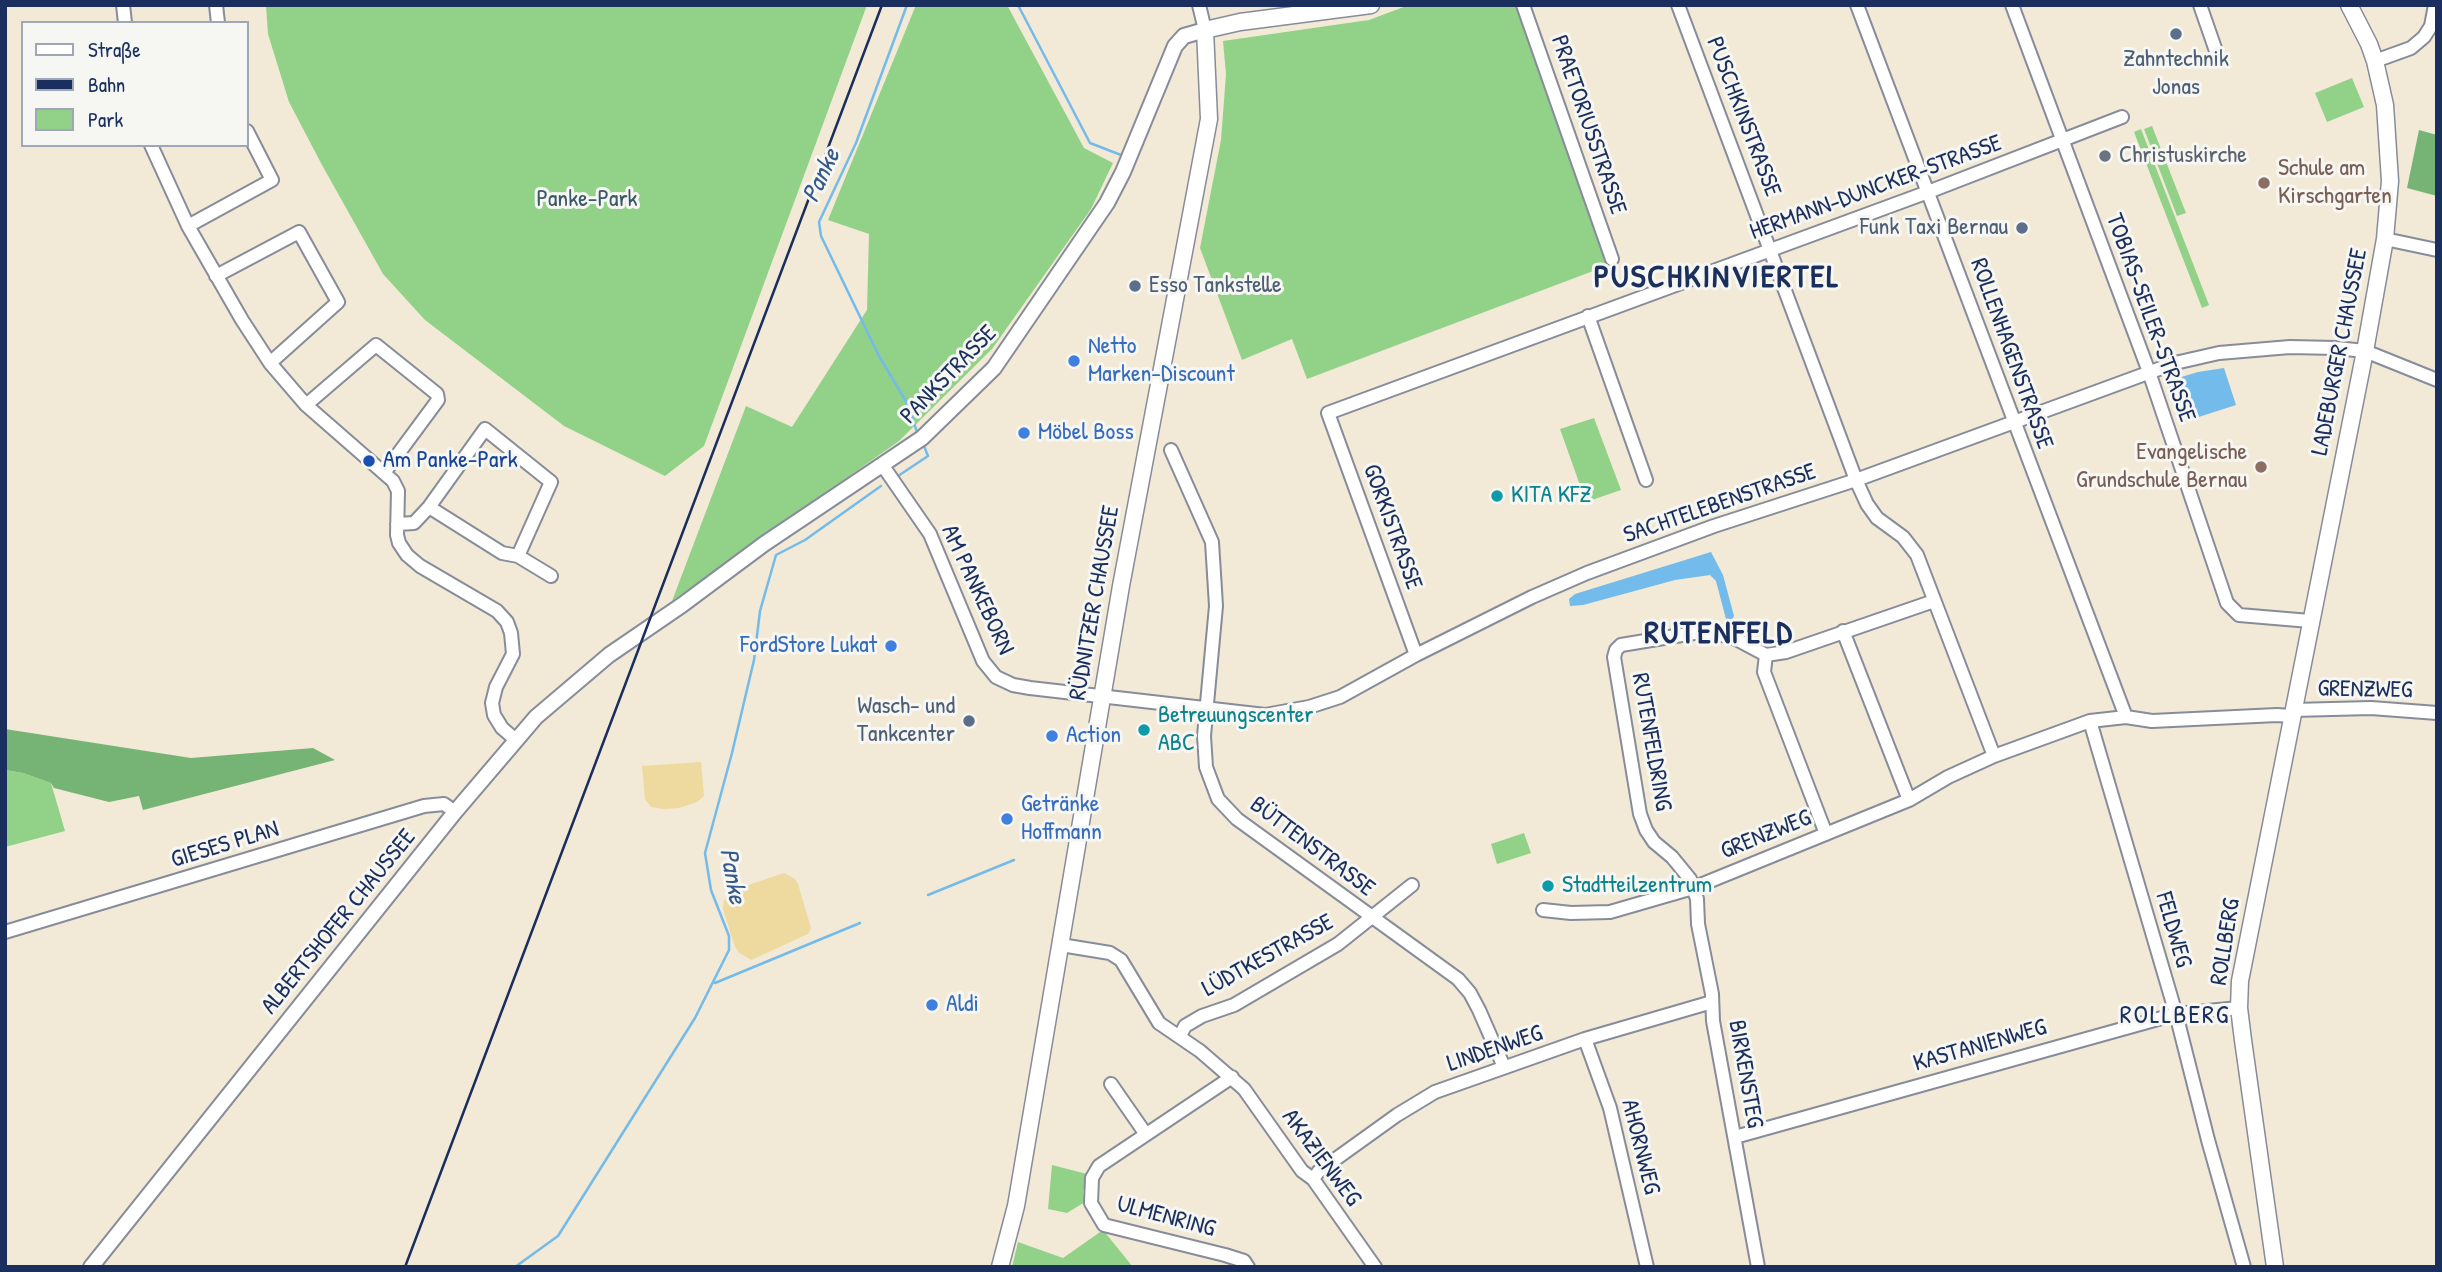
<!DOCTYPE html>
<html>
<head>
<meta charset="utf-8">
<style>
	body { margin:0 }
	#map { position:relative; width:2442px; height:1272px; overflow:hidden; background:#f2e9d6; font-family:"Patrick Hand",sans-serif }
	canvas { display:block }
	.frame { position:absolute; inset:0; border:7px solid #1b2f5e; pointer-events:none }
	.legend { position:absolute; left:21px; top:21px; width:228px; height:126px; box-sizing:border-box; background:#f6f6f2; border:2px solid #9ea6b7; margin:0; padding:9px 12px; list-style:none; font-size:21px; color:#1b2f5e }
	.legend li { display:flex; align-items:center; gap:14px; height:35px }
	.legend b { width:35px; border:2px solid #9ea6b7 }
</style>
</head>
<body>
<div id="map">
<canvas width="2442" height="1272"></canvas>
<div class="frame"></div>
<ul class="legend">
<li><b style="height:9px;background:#fff"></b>Straße</li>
<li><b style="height:9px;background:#1b2f5e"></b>Bahn</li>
<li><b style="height:19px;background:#92d288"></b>Park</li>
</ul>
</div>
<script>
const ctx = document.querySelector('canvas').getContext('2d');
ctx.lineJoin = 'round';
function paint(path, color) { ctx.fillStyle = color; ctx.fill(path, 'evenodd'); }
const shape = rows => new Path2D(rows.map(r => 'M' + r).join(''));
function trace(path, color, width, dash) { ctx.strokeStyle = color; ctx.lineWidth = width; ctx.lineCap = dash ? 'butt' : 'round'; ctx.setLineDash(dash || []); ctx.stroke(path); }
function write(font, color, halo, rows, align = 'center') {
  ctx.font = font + ' "Patrick Hand",sans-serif'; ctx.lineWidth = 6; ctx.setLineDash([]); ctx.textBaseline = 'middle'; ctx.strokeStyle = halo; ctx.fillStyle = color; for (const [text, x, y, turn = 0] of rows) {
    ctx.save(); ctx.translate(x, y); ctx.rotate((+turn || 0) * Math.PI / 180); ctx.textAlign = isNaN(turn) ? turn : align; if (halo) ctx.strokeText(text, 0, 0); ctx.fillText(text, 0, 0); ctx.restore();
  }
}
paint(shape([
	[266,5,867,5,704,446,665,476,564,426,425,320,383,274,322,165,289,102,268,34],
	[916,5,1007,5,1084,148,1113,163,1091,209,992,349,899,441,672,601,746,406,792,427,867,310,869,234,828,220],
	[1409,5,1516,5,1609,265,1307,379,1292,339,1242,360,1200,248,1221,140,1226,74,1223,41,1369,20],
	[2352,78,2364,107,2327,122,2315,93],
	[2152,126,2186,213,2177,216,2144,129],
	[2141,129,2209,305,2202,308,2134,132],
	[1594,418,1621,490,1586,502,1560,429],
	[5,770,23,773,51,783,65,831,5,847],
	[1524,833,1531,853,1497,864,1491,844],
	[1052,1165,1087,1174,1083,1192,1085,1202,1067,1213,1048,1209],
	[1103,1230,1133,1267,1012,1267,1018,1242,1063,1258]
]), '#92d288');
paint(shape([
	[2419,130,2437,135,2437,196,2407,188],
	[5,729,191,758,313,748,335,760,143,810,139,796,109,802,54,788,51,783,23,773,5,770]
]), '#75b474');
paint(shape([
	[701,762,704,796,697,802,679,808,664,809,651,807,645,799,642,766],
	[784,873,795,879,798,884,811,928,808,934,751,960,738,952,734,944,723,909,724,901,727,895,737,889]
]), '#eeda9e');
paint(shape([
	[2224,368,2236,405,2180,423,2168,381,2198,372],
	[1711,552,1723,575,1734,616,1732,620,1726,619,1716,581,1710,575,1675,580,1583,605,1570,606,1569,599,1575,594]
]), '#72bbea');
trace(shape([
	[907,5,856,143,819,222,821,236,879,356,907,403,917,432],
	[1018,5,1090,143,1121,155],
	[898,476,928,456,924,446],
	[928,895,1014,860],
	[715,983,860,923],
	[515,1267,558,1236,695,1018,729,950,729,936,711,890,705,853,732,753,754,660,760,611,776,555,805,540,881,486]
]), '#72bbea', 2.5);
const minor = shape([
	[123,5,125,23],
	[216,5,218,23],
	[1199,5,1205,30],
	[1523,5,1612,259],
	[1857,5,2126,717],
	[2012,5,2149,372,2227,603,2239,615,2310,621],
	[2200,5,2217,54],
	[2375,61,2411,48,2424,37,2431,26,2435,5],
	[151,145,188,226,242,320,270,363,306,405,393,481,398,491,397,535,399,543,407,555,420,566,497,611,507,622,511,633,513,654,496,687,492,703,494,715,502,728,516,740],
	[188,226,272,180,247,131],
	[2385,239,2437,250],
	[216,276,299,232,338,302,270,363],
	[1588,316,1646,480],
	[306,405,376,345,437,394,438,400,384,473],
	[1171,450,1212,542,1216,606,1204,736,1206,767,1218,799,1237,819,1458,979,1470,993,1479,1010,1504,1067],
	[883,466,930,534,983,661,996,677,1013,685,1030,688,1265,715,1309,707,1340,697,1416,655,1532,597,1587,573,1714,526,1856,480,2175,363,2219,353,2290,347,2336,348,2365,351,2437,380],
	[429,507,502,553,518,556,551,576],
	[397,524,414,523,429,507,485,429,551,482,518,556],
	[1843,631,1909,800],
	[1416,655,1328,413,1928,192,2122,117],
	[1766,655,1764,672,1826,834],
	[2293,710,2371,708,2437,713],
	[1994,756,2090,721],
	[1543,910,1571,913,1610,912,1693,888,1909,800,1948,777,1994,756,1917,555,1903,537,1877,518,1867,504,1856,480,1678,5],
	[5,932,424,806,444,804,455,812],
	[1061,945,1110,953,1121,960,1159,1023,1200,1051,1244,1089,1302,1171,1313,1179,1375,1267],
	[1180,1036,1185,1026,1202,1016,1234,1005,1338,944,1412,885],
	[1585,1039,1610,1108,1647,1267],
	[1232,1077,1099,1166,1092,1178,1091,1203,1104,1225,1225,1255,1244,1261,1248,1267],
	[1111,1084,1145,1133],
	[1735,1137,2176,1014,2239,1008],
	[1313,1179,1319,1171,1397,1115,1435,1092,1585,1039,1712,1002],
	[1758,1267,1713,1021,1712,994,1698,924,1697,899,1690,879,1672,857,1654,842,1646,830,1640,814,1614,657,1616,650,1621,645,1700,632,1719,634,1736,639,1766,655,1786,652,1934,601],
	[2244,1267,2208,1140,2176,1014,2090,721,2126,717,2152,721,2277,715,2291,716]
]);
const tertiary = shape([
	[91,1267,455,812,536,717,609,655,682,605,764,544,922,438,994,368,1107,203,1123,172,1175,46,1184,36,1205,30]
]);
const secondary = shape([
	[1000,1267,1016,1206,1121,586,1209,119,1205,30,1240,22,1371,5],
	[2275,1267,2243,1040,2239,1008,2240,981,2365,351,2385,239,2390,181,2385,105,2375,61,2369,44,2349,5]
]);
trace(minor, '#868c9a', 16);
trace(tertiary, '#868c9a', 18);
trace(secondary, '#868c9a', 19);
trace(minor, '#fff', 12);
trace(tertiary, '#fff', 14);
trace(secondary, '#fff', 16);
trace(shape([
	[405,1267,882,5]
]), '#1b2f5e', 2.5);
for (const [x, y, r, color] of [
	[2176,34,7,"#5c6f8a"],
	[2105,156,7,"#6b7280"],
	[2264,183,7,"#8d6e63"],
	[2022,228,7,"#5c6f8a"],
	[1135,286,7,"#5c6f8a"],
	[1074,361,7,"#3f7fe0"],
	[1024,433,7,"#3f7fe0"],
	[369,461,7,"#1a4fb4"],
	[2261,467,7,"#8d6e63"],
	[1497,496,7,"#0f9aa8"],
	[891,646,7,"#3f7fe0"],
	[969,721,7,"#5c6f8a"],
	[1144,730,7,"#0f9aa8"],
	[1052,736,7,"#3f7fe0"],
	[1007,819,7,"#3f7fe0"],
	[1548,886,7,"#0f9aa8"],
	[932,1005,7,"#3f7fe0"]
]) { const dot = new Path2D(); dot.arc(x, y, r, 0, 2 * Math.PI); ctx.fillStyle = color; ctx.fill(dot); trace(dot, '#f6f6f2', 2.5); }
write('24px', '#4e5e75', '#f6f6f2', [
	["Zahntechnik",2176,60,"center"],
	["Jonas",2176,88,"center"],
	["Funk Taxi Bernau",2008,228],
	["Esso Tankstelle",1149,286,"left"],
	["Wasch- und",955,707],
	["Tankcenter",955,735]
], 'right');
write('24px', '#1b2f5e', '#f6f6f2', [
	["PUSCHKINSTRASSE",1743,117,69],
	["PRAETORIUSSTRASSE",1588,125,71],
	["HERMANN-DUNCKER-STRASSE",1876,188,-20],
	["TOBIAS-SEILER-STRASSE",2150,318,70],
	["LADEBURGER CHAUSSEE",2340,352,-79],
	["ROLLENHAGENSTRASSE",2011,354,70],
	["PANKSTRASSE",949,375,-46],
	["SACHTELEBENSTRASSE",1720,504,-19],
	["GORKISTRASSE",1392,527,70],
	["AM PANKEBORN",977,590,65],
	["RÜDNITZER CHAUSSEE",1095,603,-80],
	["GRENZWEG",2365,690,1],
	["RUTENFELDRING",1651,742,80],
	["GRENZWEG",1766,835,-22],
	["GIESES PLAN",225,845,-17],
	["BÜTTENSTRASSE",1312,847,37],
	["ALBERTSHOFER CHAUSSEE",339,922,-51],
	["FELDWEG",2173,930,74],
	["ROLLBERG",2226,942,-81],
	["LÜDTKESTRASSE",1268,956,-29],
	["KASTANIENWEG",1980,1046,-16],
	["LINDENWEG",1495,1049,-19],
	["BIRKENSTEG",1745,1074,80],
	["AHORNWEG",1640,1147,76],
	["AKAZIENWEG",1321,1158,53],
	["ULMENRING",1166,1217,15]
]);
write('24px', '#5b616d', '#f6f6f2', [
	["Christuskirche",2119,156]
], 'left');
write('24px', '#785e54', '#f6f6f2', [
	["Schule am",2278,169],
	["Kirschgarten",2278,197],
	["Evangelische",2247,453,"right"],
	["Grundschule Bernau",2247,481,"right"]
], 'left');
write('24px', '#395868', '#f6f6f2', [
	["Panke-Park",587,200]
]);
write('24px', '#366cbe', '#f6f6f2', [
	["Netto",1088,347],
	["Marken-Discount",1088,375],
	["Möbel Boss",1038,433],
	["FordStore Lukat",877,646,"right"],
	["Action",1066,736],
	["Getränke",1021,805],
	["Hoffmann",1021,833],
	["Aldi",946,1005]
], 'left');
write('24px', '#164399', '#f6f6f2', [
	["Am Panke-Park",383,461]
], 'left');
write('24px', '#0d838f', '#f6f6f2', [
	["KITA KFZ",1511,496],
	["Betreuungscenter",1158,716],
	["ABC",1158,744],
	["Stadtteilzentrum",1562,886]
], 'left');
write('italic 26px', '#355988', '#f6f6f2', [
	["Panke",822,176,-65],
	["Panke",732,876,80]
]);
ctx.letterSpacing = '2px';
write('26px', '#1b2f5e', '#f6f6f2', [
	["ROLLBERG",2175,1016]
]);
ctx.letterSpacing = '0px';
ctx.letterSpacing = '2px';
write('bold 32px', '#1b2f5e', '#f6f6f2', [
	["PUSCHKINVIERTEL",1717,278],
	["RUTENFELD",1719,634]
]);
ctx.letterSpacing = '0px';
</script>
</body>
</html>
